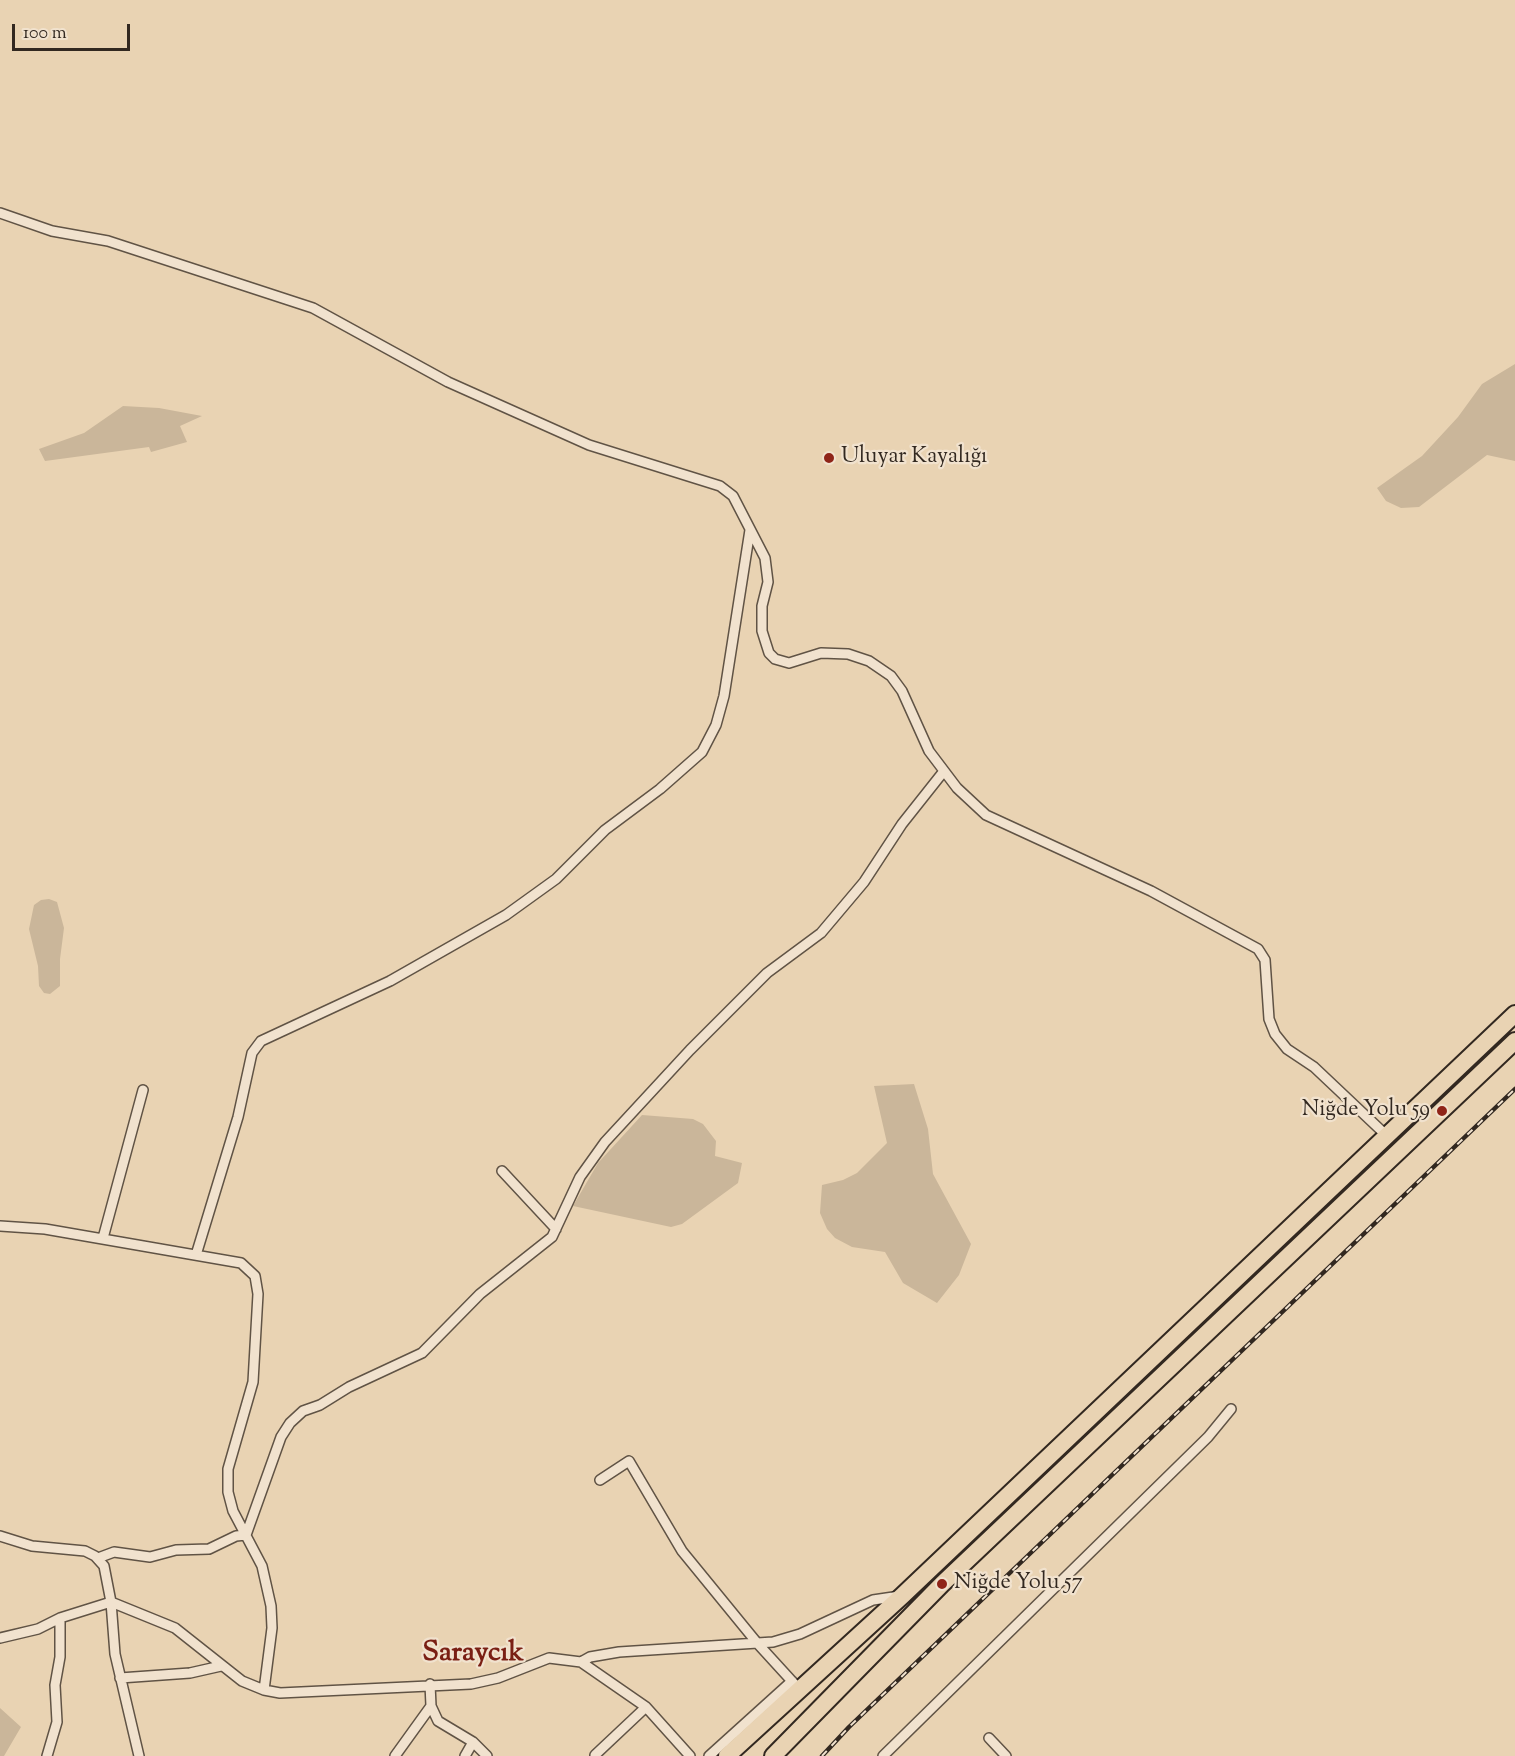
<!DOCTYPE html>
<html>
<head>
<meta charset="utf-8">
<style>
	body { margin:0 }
	#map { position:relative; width:1515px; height:1756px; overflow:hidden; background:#e9d3b3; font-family:"Sorts Mill Goudy",serif }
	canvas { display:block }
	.scale { position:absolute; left:12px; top:24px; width:118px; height:27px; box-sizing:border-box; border:3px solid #322820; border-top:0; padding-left:8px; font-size:18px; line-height:21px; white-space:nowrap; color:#322820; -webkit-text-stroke:4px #f1e2ce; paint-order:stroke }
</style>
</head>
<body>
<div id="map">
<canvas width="1515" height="1756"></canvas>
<div class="scale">100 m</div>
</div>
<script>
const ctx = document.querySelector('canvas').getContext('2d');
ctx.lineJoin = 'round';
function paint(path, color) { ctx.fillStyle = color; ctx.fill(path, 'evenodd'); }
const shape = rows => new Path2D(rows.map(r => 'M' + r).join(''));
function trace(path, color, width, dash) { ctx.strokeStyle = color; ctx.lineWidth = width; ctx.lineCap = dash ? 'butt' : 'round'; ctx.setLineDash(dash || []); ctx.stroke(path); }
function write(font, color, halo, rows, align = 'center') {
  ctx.font = font + ' "Sorts Mill Goudy",serif'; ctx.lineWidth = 4.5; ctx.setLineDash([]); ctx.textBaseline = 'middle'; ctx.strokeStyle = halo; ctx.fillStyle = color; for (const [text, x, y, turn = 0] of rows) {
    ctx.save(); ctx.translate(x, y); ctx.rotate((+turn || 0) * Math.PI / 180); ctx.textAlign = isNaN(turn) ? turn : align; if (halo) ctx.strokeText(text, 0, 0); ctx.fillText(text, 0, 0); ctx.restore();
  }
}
paint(shape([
	[1515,364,1515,461,1487,455,1419,507,1401,508,1386,501,1377,488,1422,456,1458,417,1482,384],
	[123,406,159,408,202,416,180,426,187,442,151,452,149,447,45,461,39,449,84,433],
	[49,899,57,902,64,928,60,959,60,986,50,994,44,993,39,986,38,966,29,929,34,905,41,900],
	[914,1084,928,1129,933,1174,971,1244,959,1275,937,1303,903,1283,885,1252,852,1247,835,1238,827,1229,820,1213,822,1185,843,1180,857,1173,887,1143,874,1086],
	[642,1115,693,1119,703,1124,716,1141,715,1156,742,1163,738,1183,682,1224,671,1227,573,1206,598,1163],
	[0,1708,21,1727,4,1756,0,1756]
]), '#cab69a');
const street = shape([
	[0,213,52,231,108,241,313,308,448,382,589,445,720,486,733,496,765,558,768,582,762,606,762,631,769,653,775,659,789,663,821,653,848,654,869,661,891,676,902,691,929,751,957,788,986,815,1151,891,1258,949,1265,960,1269,1019,1275,1034,1287,1049,1314,1067,1387,1136],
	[502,1171,556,1229],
	[0,1226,45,1229,241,1263,255,1276,258,1294,253,1382,228,1469,228,1492,233,1511,262,1566,271,1606,272,1628,264,1690],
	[103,1238,143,1090],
	[196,1255,238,1117,252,1053,261,1041,390,981,506,915,556,879,605,830,660,789,702,752,716,725,724,696,750,530],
	[600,1480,629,1461,682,1551,758,1644,800,1690],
	[0,1536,32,1546,85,1551,95,1556,104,1566,111,1602,115,1654,139,1756],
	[98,1558,114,1552,150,1557,176,1550,209,1549,236,1536,246,1535,281,1437,290,1423,303,1411,320,1405,349,1387,422,1353,480,1294,552,1237,580,1177,605,1142,690,1050,767,973,821,933,864,882,902,824,944,771],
	[0,1638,38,1629,60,1618,111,1602,175,1628,242,1681,264,1690,280,1693,471,1684,498,1678,549,1658,581,1662,590,1657,619,1652,773,1642,800,1634,873,1600,900,1596],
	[581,1662,646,1707,690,1756],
	[120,1678,190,1673,221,1666],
	[430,1684,431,1706,438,1721,473,1742,487,1756],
	[989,1738,1006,1756],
	[595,1755,646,1707],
	[47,1756,57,1722,55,1685,60,1657,60,1618],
	[395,1756,431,1706],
	[465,1756,473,1742],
	[709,1756,792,1681],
	[883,1756,1208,1437,1231,1409]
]);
const highway = shape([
	[727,1756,902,1596,1515,1014],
	[773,1756,942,1584,1515,1041]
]);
trace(street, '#605345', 12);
trace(highway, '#322820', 20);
trace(street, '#f1e2ce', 9);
trace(highway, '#e9d3b3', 16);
const rail = shape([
	[822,1756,849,1727,1515,1089]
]);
trace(rail, '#322820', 4.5);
trace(rail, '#f1e2ce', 2, [7]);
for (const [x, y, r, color] of [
	[829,458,6,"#8f2418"],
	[1442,1111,6,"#8f2418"],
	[942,1584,6,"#8f2418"]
]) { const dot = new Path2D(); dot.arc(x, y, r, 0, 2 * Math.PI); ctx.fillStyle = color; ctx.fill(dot); trace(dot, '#f1e2ce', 2); }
write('22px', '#322820', '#f1e2ce', [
	["Uluyar Kayalığı",841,458],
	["Niğde Yolu 59",1430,1111,"right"],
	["Niğde Yolu 57",954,1584]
], 'left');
write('bold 28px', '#7a1f14', '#f1e2ce', [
	["Saraycık",473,1655]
]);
</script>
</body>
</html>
